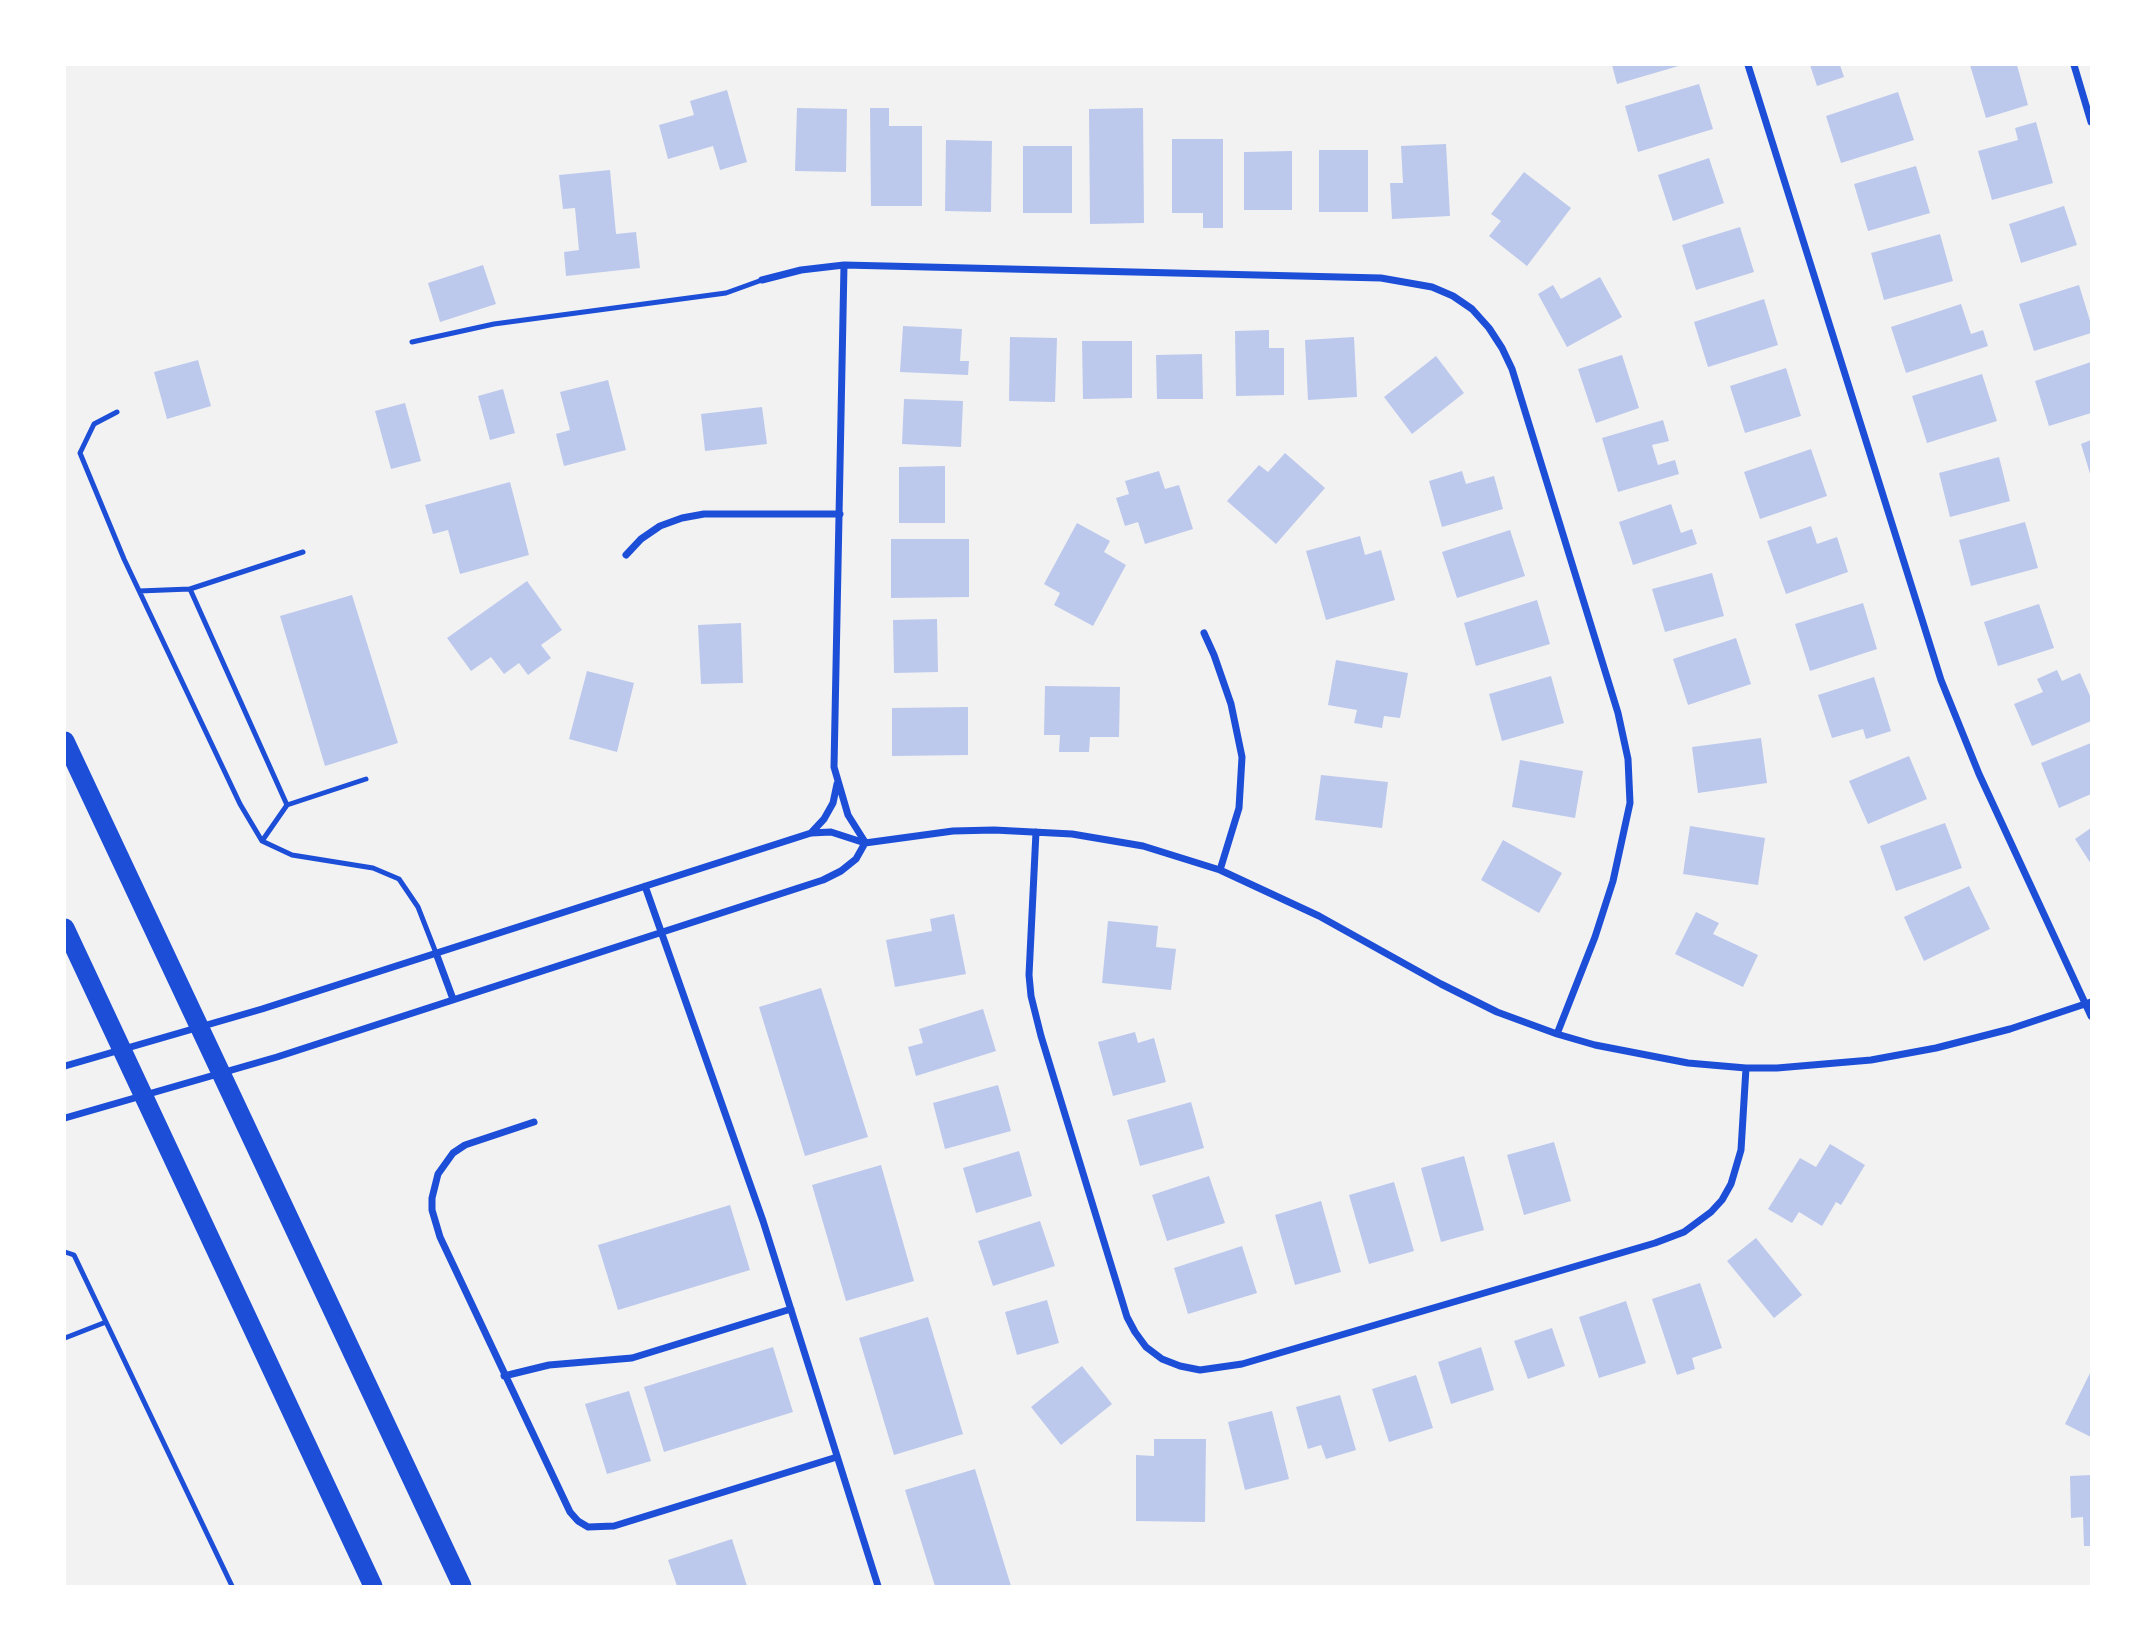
<!DOCTYPE html>
<html>
<head>
<meta charset="utf-8">
<style>
	body { margin:0 }
	#map { position:relative; width:2156px; height:1651px; overflow:hidden; background:#f2f2f2; font-family:"PT Sans",sans-serif }
	canvas { display:block }
	.frame { position:absolute; inset:0; border:66px solid #fff; pointer-events:none }
</style>
</head>
<body>
<div id="map">
<canvas width="2156" height="1651"></canvas>
<div class="frame"></div>
</div>
<script>
const ctx = document.querySelector('canvas').getContext('2d');
ctx.lineJoin = 'round';
function paint(path, color) { ctx.fillStyle = color; ctx.fill(path, 'evenodd'); }
const shape = rows => new Path2D(rows.map(r => 'M' + r).join(''));
function trace(path, color, width, dash) { ctx.strokeStyle = color; ctx.lineWidth = width; ctx.lineCap = dash ? 'butt' : 'round'; ctx.setLineDash(dash || []); ctx.stroke(path); }
paint(shape([
	[1612,65,1682,65,1617,84],
	[1810,65,1840,65,1844,77,1817,86],
	[1970,65,2017,65,2028,105,1986,118],
	[1699,84,1713,129,1638,152,1625,106],
	[727,90,747,162,720,170,713,146,668,159,659,125,694,115,690,101],
	[1898,92,1914,140,1841,163,1826,116],
	[797,108,847,109,846,172,795,171],
	[870,108,889,108,889,126,922,126,922,206,871,206],
	[1143,108,1144,223,1090,224,1089,109],
	[2036,122,2053,183,1992,200,1978,151,2018,140,2015,128],
	[1172,139,1223,139,1223,228,1203,228,1203,213,1172,213],
	[946,140,992,141,991,212,945,211],
	[1446,144,1450,216,1392,219,1390,183,1403,183,1401,146],
	[1023,146,1072,146,1072,213,1023,213],
	[1319,150,1368,150,1368,212,1319,212],
	[1292,151,1292,210,1244,210,1244,152],
	[1709,158,1724,203,1673,221,1658,175],
	[1916,166,1930,213,1868,231,1854,184],
	[610,170,616,234,636,232,640,268,566,276,564,252,579,250,575,208,563,209,559,175],
	[1524,172,1571,208,1527,266,1489,236,1501,221,1491,214],
	[2064,206,2077,245,2021,263,2009,224],
	[1740,227,1754,272,1696,290,1682,245],
	[1940,234,1953,281,1884,300,1871,253],
	[483,265,496,304,440,322,428,283],
	[1600,277,1622,317,1567,347,1538,294,1553,285,1561,299],
	[2079,285,2091,324,2091,333,2034,351,2019,304],
	[1764,299,1778,345,1708,367,1694,322],
	[1961,304,1971,334,1983,330,1988,346,1906,373,1891,327],
	[903,326,962,329,960,361,969,361,968,375,900,372],
	[1269,330,1269,348,1284,348,1284,395,1236,396,1235,331],
	[1010,337,1057,338,1055,402,1009,401],
	[1354,337,1357,397,1308,400,1305,340],
	[1082,341,1132,341,1132,398,1083,399],
	[1202,354,1203,399,1157,399,1156,355],
	[1622,355,1639,408,1596,423,1578,369],
	[1436,356,1464,393,1412,434,1384,397],
	[198,360,211,406,167,419,154,372],
	[2091,362,2091,413,2049,426,2035,381],
	[1786,368,1801,416,1745,433,1730,386],
	[1982,374,1997,421,1927,443,1912,396],
	[608,380,626,450,564,466,556,434,570,430,560,392],
	[503,389,515,433,490,440,478,396],
	[904,399,963,401,961,447,902,444],
	[405,403,421,461,391,469,375,411],
	[762,407,767,444,705,451,701,414],
	[1663,420,1669,441,1652,445,1658,465,1675,460,1679,474,1618,492,1602,438],
	[2091,440,2091,477,2081,444],
	[1811,449,1827,496,1760,519,1744,472],
	[1285,453,1325,488,1276,544,1227,501,1259,465,1268,472],
	[1999,457,2010,501,1950,517,1939,473],
	[945,466,945,523,899,523,899,467],
	[1159,471,1165,489,1179,485,1193,529,1145,544,1138,522,1125,526,1116,498,1129,494,1125,481],
	[1462,471,1466,484,1494,476,1503,509,1442,527,1429,481],
	[510,482,529,555,460,574,448,530,433,534,425,505],
	[1671,504,1681,533,1692,529,1697,544,1633,565,1619,522],
	[2025,522,2038,568,1971,586,1959,540],
	[1077,523,1110,541,1104,552,1126,565,1093,626,1054,605,1060,593,1044,584],
	[1811,526,1817,544,1837,537,1848,572,1786,594,1767,541],
	[1510,530,1525,576,1457,598,1442,552],
	[1360,536,1365,555,1381,550,1395,600,1326,620,1306,551],
	[891,539,969,539,969,597,891,598],
	[1712,573,1724,616,1665,632,1652,589],
	[527,581,562,630,541,645,551,658,528,675,519,663,504,674,491,657,471,671,447,638],
	[352,595,398,743,325,766,280,616],
	[1537,600,1550,644,1476,666,1464,623],
	[1863,603,1877,649,1810,671,1795,624],
	[2039,604,2054,648,1998,666,1984,622],
	[937,619,938,672,894,673,893,620],
	[741,623,743,683,701,684,698,625],
	[1736,638,1751,684,1688,705,1673,659],
	[1336,660,1408,673,1400,718,1384,716,1382,728,1354,723,1357,710,1328,705],
	[2057,670,2062,681,2080,673,2091,698,2091,721,2032,746,2014,704,2043,692,2037,679],
	[587,671,634,683,617,752,569,739],
	[1551,676,1564,723,1502,741,1489,694],
	[1874,677,1891,731,1866,739,1863,729,1832,738,1818,695],
	[1045,686,1120,687,1119,737,1090,737,1089,752,1059,752,1060,735,1044,735],
	[968,707,968,755,892,756,892,708],
	[1761,738,1767,783,1698,793,1692,747],
	[2091,743,2091,794,2059,808,2041,763],
	[1909,756,1927,799,1868,824,1849,781],
	[1520,760,1583,771,1575,818,1512,807],
	[1321,775,1388,782,1382,828,1315,820],
	[1945,823,1962,868,1896,891,1880,846],
	[1690,826,1765,838,1758,885,1683,874],
	[2091,828,2091,864,2075,839],
	[1503,840,1562,873,1539,913,1481,880],
	[1969,886,1990,929,1924,961,1904,917],
	[1696,912,1719,923,1713,934,1758,955,1743,987,1675,954],
	[954,914,966,974,895,987,886,940,932,931,930,919],
	[1108,921,1158,926,1156,947,1176,949,1171,990,1102,983],
	[821,988,868,1137,805,1156,759,1007],
	[983,1009,996,1051,916,1076,908,1047,923,1043,919,1029],
	[1135,1032,1138,1043,1154,1038,1166,1082,1113,1096,1098,1042],
	[998,1085,1011,1131,945,1149,933,1103],
	[1191,1102,1204,1148,1140,1166,1127,1120],
	[1554,1142,1571,1201,1524,1215,1507,1155],
	[1830,1144,1865,1165,1841,1205,1836,1202,1822,1226,1799,1212,1792,1223,1768,1209,1800,1158,1816,1167],
	[1019,1151,1032,1196,976,1213,963,1168],
	[1464,1156,1484,1230,1441,1242,1421,1168],
	[881,1165,914,1281,846,1301,812,1185],
	[1209,1176,1225,1223,1167,1241,1152,1195],
	[1394,1182,1414,1251,1369,1264,1349,1195],
	[1321,1201,1341,1272,1295,1285,1275,1215],
	[730,1205,750,1270,618,1310,598,1245],
	[1040,1221,1055,1266,993,1286,978,1241],
	[1756,1238,1802,1295,1774,1318,1727,1261],
	[1242,1246,1257,1293,1188,1314,1174,1268],
	[1700,1283,1722,1348,1692,1358,1695,1369,1677,1375,1652,1299],
	[1047,1300,1059,1343,1017,1355,1005,1312],
	[1626,1301,1646,1363,1599,1378,1579,1317],
	[928,1317,963,1434,894,1455,859,1338],
	[1552,1328,1565,1366,1528,1379,1514,1341],
	[773,1347,793,1412,664,1452,644,1387],
	[1481,1347,1494,1390,1451,1404,1438,1362],
	[1082,1366,1112,1404,1061,1445,1031,1407],
	[2091,1371,2091,1437,2065,1424],
	[1416,1375,1433,1428,1389,1442,1372,1389],
	[629,1391,651,1461,607,1474,585,1404],
	[1340,1395,1356,1450,1326,1459,1321,1445,1308,1449,1296,1407],
	[1272,1411,1289,1479,1245,1490,1228,1422],
	[1154,1439,1206,1439,1205,1522,1136,1521,1136,1455,1154,1456],
	[975,1469,1011,1586,935,1586,905,1490],
	[2091,1475,2091,1546,2084,1546,2083,1517,2071,1518,2070,1476],
	[732,1539,747,1586,677,1586,668,1560]
]), '#bdc9ec');
trace(shape([
	[412,342,494,324,726,293,762,280],
	[117,412,94,424,80,453,124,559,240,804,262,841,292,855,373,868,399,879,418,907,436,953],
	[190,589,303,552],
	[139,591,190,589,287,805,262,841],
	[287,805,366,779],
	[65,1252,74,1255,232,1586],
	[65,1338,106,1322]
]), '#1d4ed8', 5);
trace(shape([
	[1748,65,1941,680,1979,774,2091,1016],
	[2074,65,2091,122],
	[844,265,834,767,848,815,865,842],
	[762,280,801,270,844,265,1381,278,1432,287,1453,296,1472,309,1489,328,1502,348,1512,369,1618,713,1628,759,1630,803,1613,881,1595,937,1557,1034],
	[626,555,641,539,660,526,682,518,704,514,840,514],
	[1204,633,1214,655,1231,704,1242,757,1239,808,1220,870],
	[1036,832,1029,975,1031,996,1041,1036,1127,1317,1135,1332,1146,1347,1162,1359,1180,1366,1200,1370,1242,1364,1655,1243,1684,1232,1711,1212,1722,1200,1731,1184,1741,1150,1746,1068],
	[811,833,824,819,833,803,837,784],
	[865,843,953,831,994,830,1072,834,1143,846,1220,870,1319,916,1441,984,1497,1012,1557,1034,1595,1045,1688,1063,1746,1068,1777,1068,1871,1060,1936,1048,2010,1029,2091,1002],
	[645,886,763,1221,878,1586],
	[436,953,453,999],
	[65,1066,262,1009,811,833,831,832,865,843],
	[65,1118,277,1057,823,880,841,871,856,859,865,843],
	[534,1122,465,1145,453,1153,438,1174,432,1198,432,1210,440,1237,570,1512,578,1521,588,1527,614,1526,837,1457],
	[504,1376,549,1365,632,1358,791,1309]
]), '#1d4ed8', 7);
trace(shape([
	[65,741,462,1586],
	[65,928,373,1586]
]), '#1d4ed8', 19);
</script>
</body>
</html>
